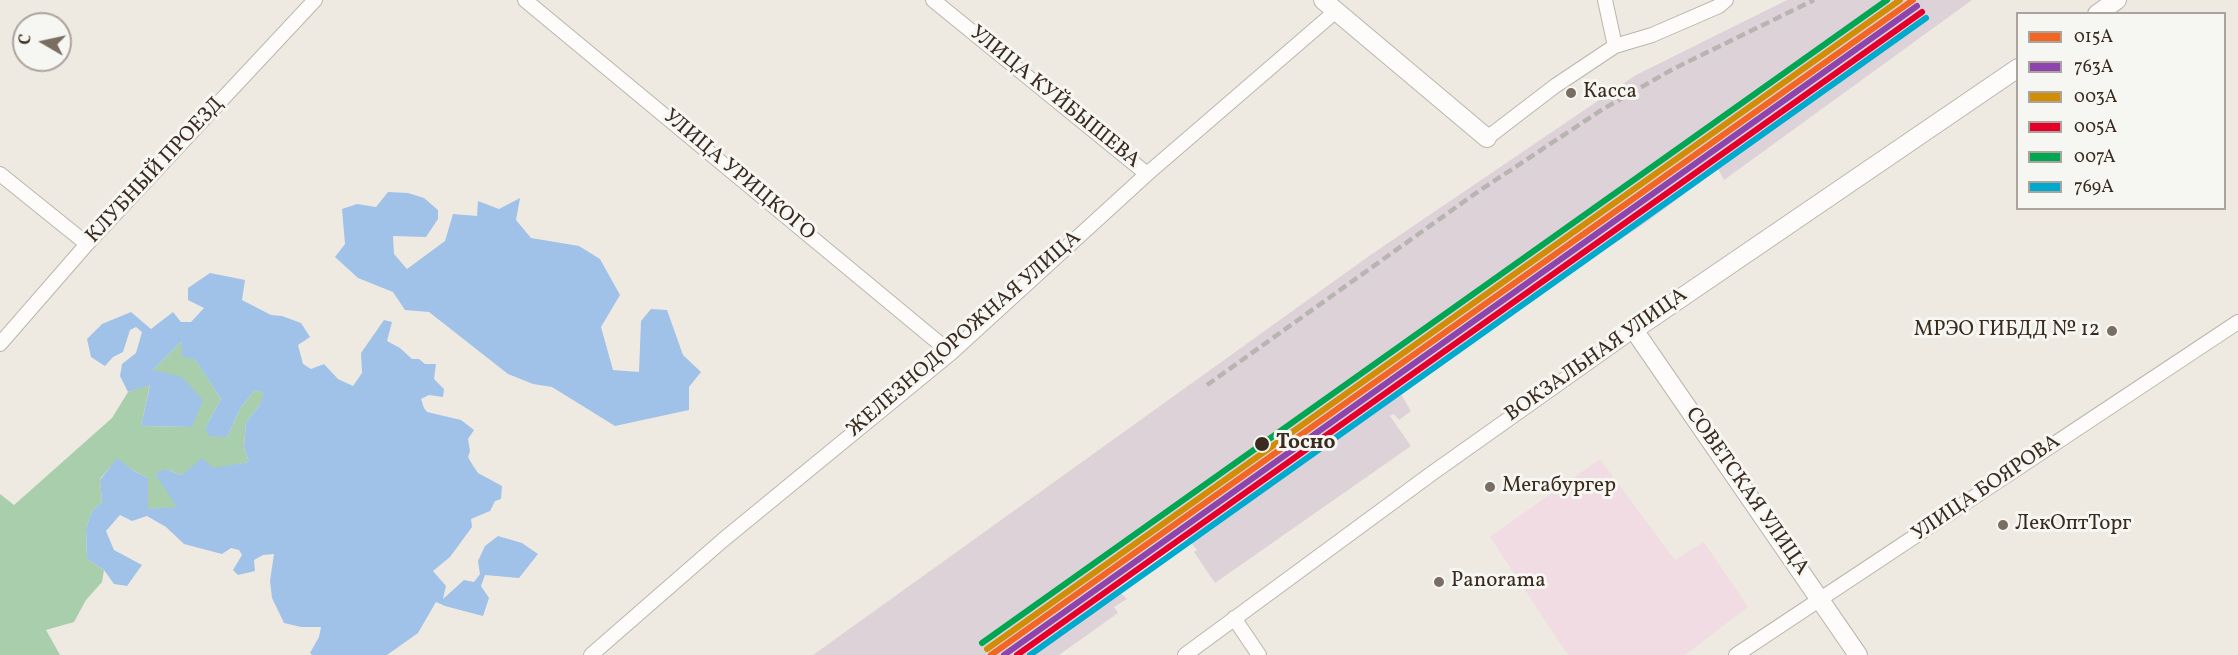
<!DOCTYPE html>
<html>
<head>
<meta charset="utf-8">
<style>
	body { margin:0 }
	#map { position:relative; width:2238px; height:655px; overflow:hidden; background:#efeae1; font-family:Vollkorn,serif }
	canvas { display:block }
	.legend { position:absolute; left:2016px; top:12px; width:210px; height:198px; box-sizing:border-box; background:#f6f6f2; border:2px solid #aba49d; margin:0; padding:8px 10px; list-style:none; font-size:18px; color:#3b2a1e }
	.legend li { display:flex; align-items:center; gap:12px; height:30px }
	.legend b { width:30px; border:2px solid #aba49d }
	.north { position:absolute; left:12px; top:12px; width:60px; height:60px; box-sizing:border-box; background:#f6f6f2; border:2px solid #aba49d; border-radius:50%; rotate:279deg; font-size:16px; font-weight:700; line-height:24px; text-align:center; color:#3b2a1e }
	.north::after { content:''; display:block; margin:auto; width:21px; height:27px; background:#7a6d62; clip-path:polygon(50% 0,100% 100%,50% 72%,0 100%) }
</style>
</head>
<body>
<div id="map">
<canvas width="2238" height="655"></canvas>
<ul class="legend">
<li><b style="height:8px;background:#f26522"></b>015А</li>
<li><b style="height:8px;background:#8e44ad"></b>763А</li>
<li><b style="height:8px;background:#d18d06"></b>003А</li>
<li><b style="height:8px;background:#e4002b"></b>005А</li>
<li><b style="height:8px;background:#00a651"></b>007А</li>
<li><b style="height:8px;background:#00a9ce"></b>769А</li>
</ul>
<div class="north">С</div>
</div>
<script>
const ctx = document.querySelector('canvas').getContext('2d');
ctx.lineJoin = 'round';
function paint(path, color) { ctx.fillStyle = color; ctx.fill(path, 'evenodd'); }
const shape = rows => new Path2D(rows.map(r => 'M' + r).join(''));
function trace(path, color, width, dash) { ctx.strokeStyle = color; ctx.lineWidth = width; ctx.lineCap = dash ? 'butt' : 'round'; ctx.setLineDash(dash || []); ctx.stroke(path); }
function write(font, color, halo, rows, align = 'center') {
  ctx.font = font + ' Vollkorn,serif'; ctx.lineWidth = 6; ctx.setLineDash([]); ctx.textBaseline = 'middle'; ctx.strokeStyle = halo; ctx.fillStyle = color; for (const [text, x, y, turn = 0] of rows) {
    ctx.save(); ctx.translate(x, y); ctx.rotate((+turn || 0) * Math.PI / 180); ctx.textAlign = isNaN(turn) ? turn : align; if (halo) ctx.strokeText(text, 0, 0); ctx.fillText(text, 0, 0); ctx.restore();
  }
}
paint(shape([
	[1600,459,1675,560,1704,542,1748,607,1685,655,1568,655,1490,537]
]), '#f0dce2');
paint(shape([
	[1787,0,1972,0,1724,180,1718,169,1644,224,1551,285,1399,391,1411,411,1399,420,1394,414,1390,416,1411,446,1215,583,1194,552,1197,550,1187,538,1116,589,1127,599,1114,607,1118,613,1059,655,813,655,1369,256,1636,75]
]), '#ddd2d8');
paint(shape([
	[183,340,221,399,205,428,227,437,241,407,255,390,265,393,259,406,246,422,244,447,249,462,182,475,165,469,178,508,148,509,148,478,134,471,117,459,100,479,102,502,92,511,86,528,87,559,104,570,102,582,86,600,74,622,46,630,60,655,0,655,0,494,14,505,112,418,128,392,150,384,141,426,192,427,152,371]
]), '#a9ceac');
paint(shape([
	[388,192,408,193,424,198,438,210,438,219,426,237,393,236,394,254,407,269,445,241,453,214,477,216,478,201,499,209,520,198,516,220,531,238,579,246,600,259,620,295,601,327,613,370,639,372,641,321,651,309,667,310,683,355,701,372,689,387,689,410,615,426,552,387,533,384,508,374,429,312,405,310,393,292,358,278,335,257,345,244,342,209,357,204,376,207],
	[210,273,245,280,242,300,271,315,282,316,301,323,310,337,298,345,303,364,311,369,324,364,338,379,353,386,362,373,361,353,384,320,392,322,387,341,400,348,412,359,419,359,425,364,436,364,434,379,444,389,443,397,429,395,421,399,424,408,427,412,461,420,474,430,468,439,470,451,468,457,472,464,478,473,502,486,501,499,495,501,490,511,471,519,472,527,450,557,433,571,446,586,443,599,464,580,474,582,480,574,478,561,485,546,498,536,522,543,538,554,519,578,485,575,481,586,489,598,483,616,445,606,436,602,418,633,387,655,312,655,310,653,319,637,321,627,301,627,284,623,272,598,270,581,274,554,263,555,254,560,255,571,238,575,233,570,242,555,239,550,231,548,222,554,184,544,166,527,147,516,132,521,120,515,106,531,114,550,142,565,127,586,114,584,104,570,87,559,86,528,92,511,102,502,100,480,117,458,134,471,148,478,148,509,177,507,155,474,165,469,182,475,202,458,213,468,249,462,244,447,246,422,259,406,264,393,255,390,241,407,227,437,209,436,205,428,221,399,195,359,182,357,182,341,153,370,182,377,203,400,192,427,141,426,150,385,128,392,120,376,122,364,136,353,142,332,136,327,130,330,123,352,113,357,105,366,91,357,87,339,102,324,131,312,151,329,173,312,181,322,191,322,204,308,188,300,188,288]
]), '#a0c2e8');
const street = shape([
	[525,0,951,353],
	[933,0,1147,174],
	[1605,0,1615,46],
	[1487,138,1555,86,1615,46,1652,35,1719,6,1726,0],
	[0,174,87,244],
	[0,344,87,244,315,0],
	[1234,618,1259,655],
	[591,655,723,540,951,353,1147,174,1336,11],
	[1185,655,1431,474,1634,330],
	[1736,655,2238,322]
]);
const secondary = shape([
	[1323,0,1487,138],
	[2097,14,2117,0],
	[1858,655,1634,330,2018,68]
]);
trace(street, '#bab5ae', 16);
trace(secondary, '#bab5ae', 20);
trace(street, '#fdfcfa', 14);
trace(secondary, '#fdfcfa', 18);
trace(shape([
	[1207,385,1476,193,1603,109,1673,69,1814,0]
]), '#b7b4b1', 4.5, [9, 4.5]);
trace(shape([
	[991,655,1913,0]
]), '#f26522', 6);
trace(shape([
	[1004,655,1917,6]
]), '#8e44ad', 6);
trace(shape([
	[987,649,1900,0]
]), '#d18d06', 6);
trace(shape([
	[1017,655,1922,12]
]), '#e4002b', 6);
trace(shape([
	[982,643,1887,0]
]), '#00a651', 6);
trace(shape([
	[1030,655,1926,18]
]), '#00a9ce', 6);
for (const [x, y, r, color] of [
	[1571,93,6,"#7a6d62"],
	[2112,331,6,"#7a6d62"],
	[1262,444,8,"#3b2a1e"],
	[1490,487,6,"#7a6d62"],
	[2003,525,6,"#7a6d62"],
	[1439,582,6,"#7a6d62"]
]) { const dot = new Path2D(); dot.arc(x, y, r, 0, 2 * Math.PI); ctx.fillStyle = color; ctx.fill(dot); trace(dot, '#f6f6f2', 2); }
write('21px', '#3b2a1e', '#f6f6f2', [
	["Касса",1583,93],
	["МРЭО ГИБДД № 12",2100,331,"right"],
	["Мегабургер",1502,487],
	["ЛекОптТорг",2015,525],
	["Panorama",1451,582]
], 'left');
write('21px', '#3b2a1e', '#f6f6f2', [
	["УЛИЦА КУЙБЫШЕВА",1054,98,39],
	["КЛУБНЫЙ ПРОЕЗД",156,171,-47],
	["УЛИЦА УРИЦКОГО",738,176,40],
	["ЖЕЛЕЗНОДОРОЖНАЯ УЛИЦА",965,335,-41],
	["ВОКЗАЛЬНАЯ УЛИЦА",1597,356,-35],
	["УЛИЦА БОЯРОВА",1987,489,-34],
	["СОВЕТСКАЯ УЛИЦА",1746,492,55]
]);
write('bold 21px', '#3b2a1e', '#f6f6f2', [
	["Тосно",1276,444]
], 'left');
</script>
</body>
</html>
